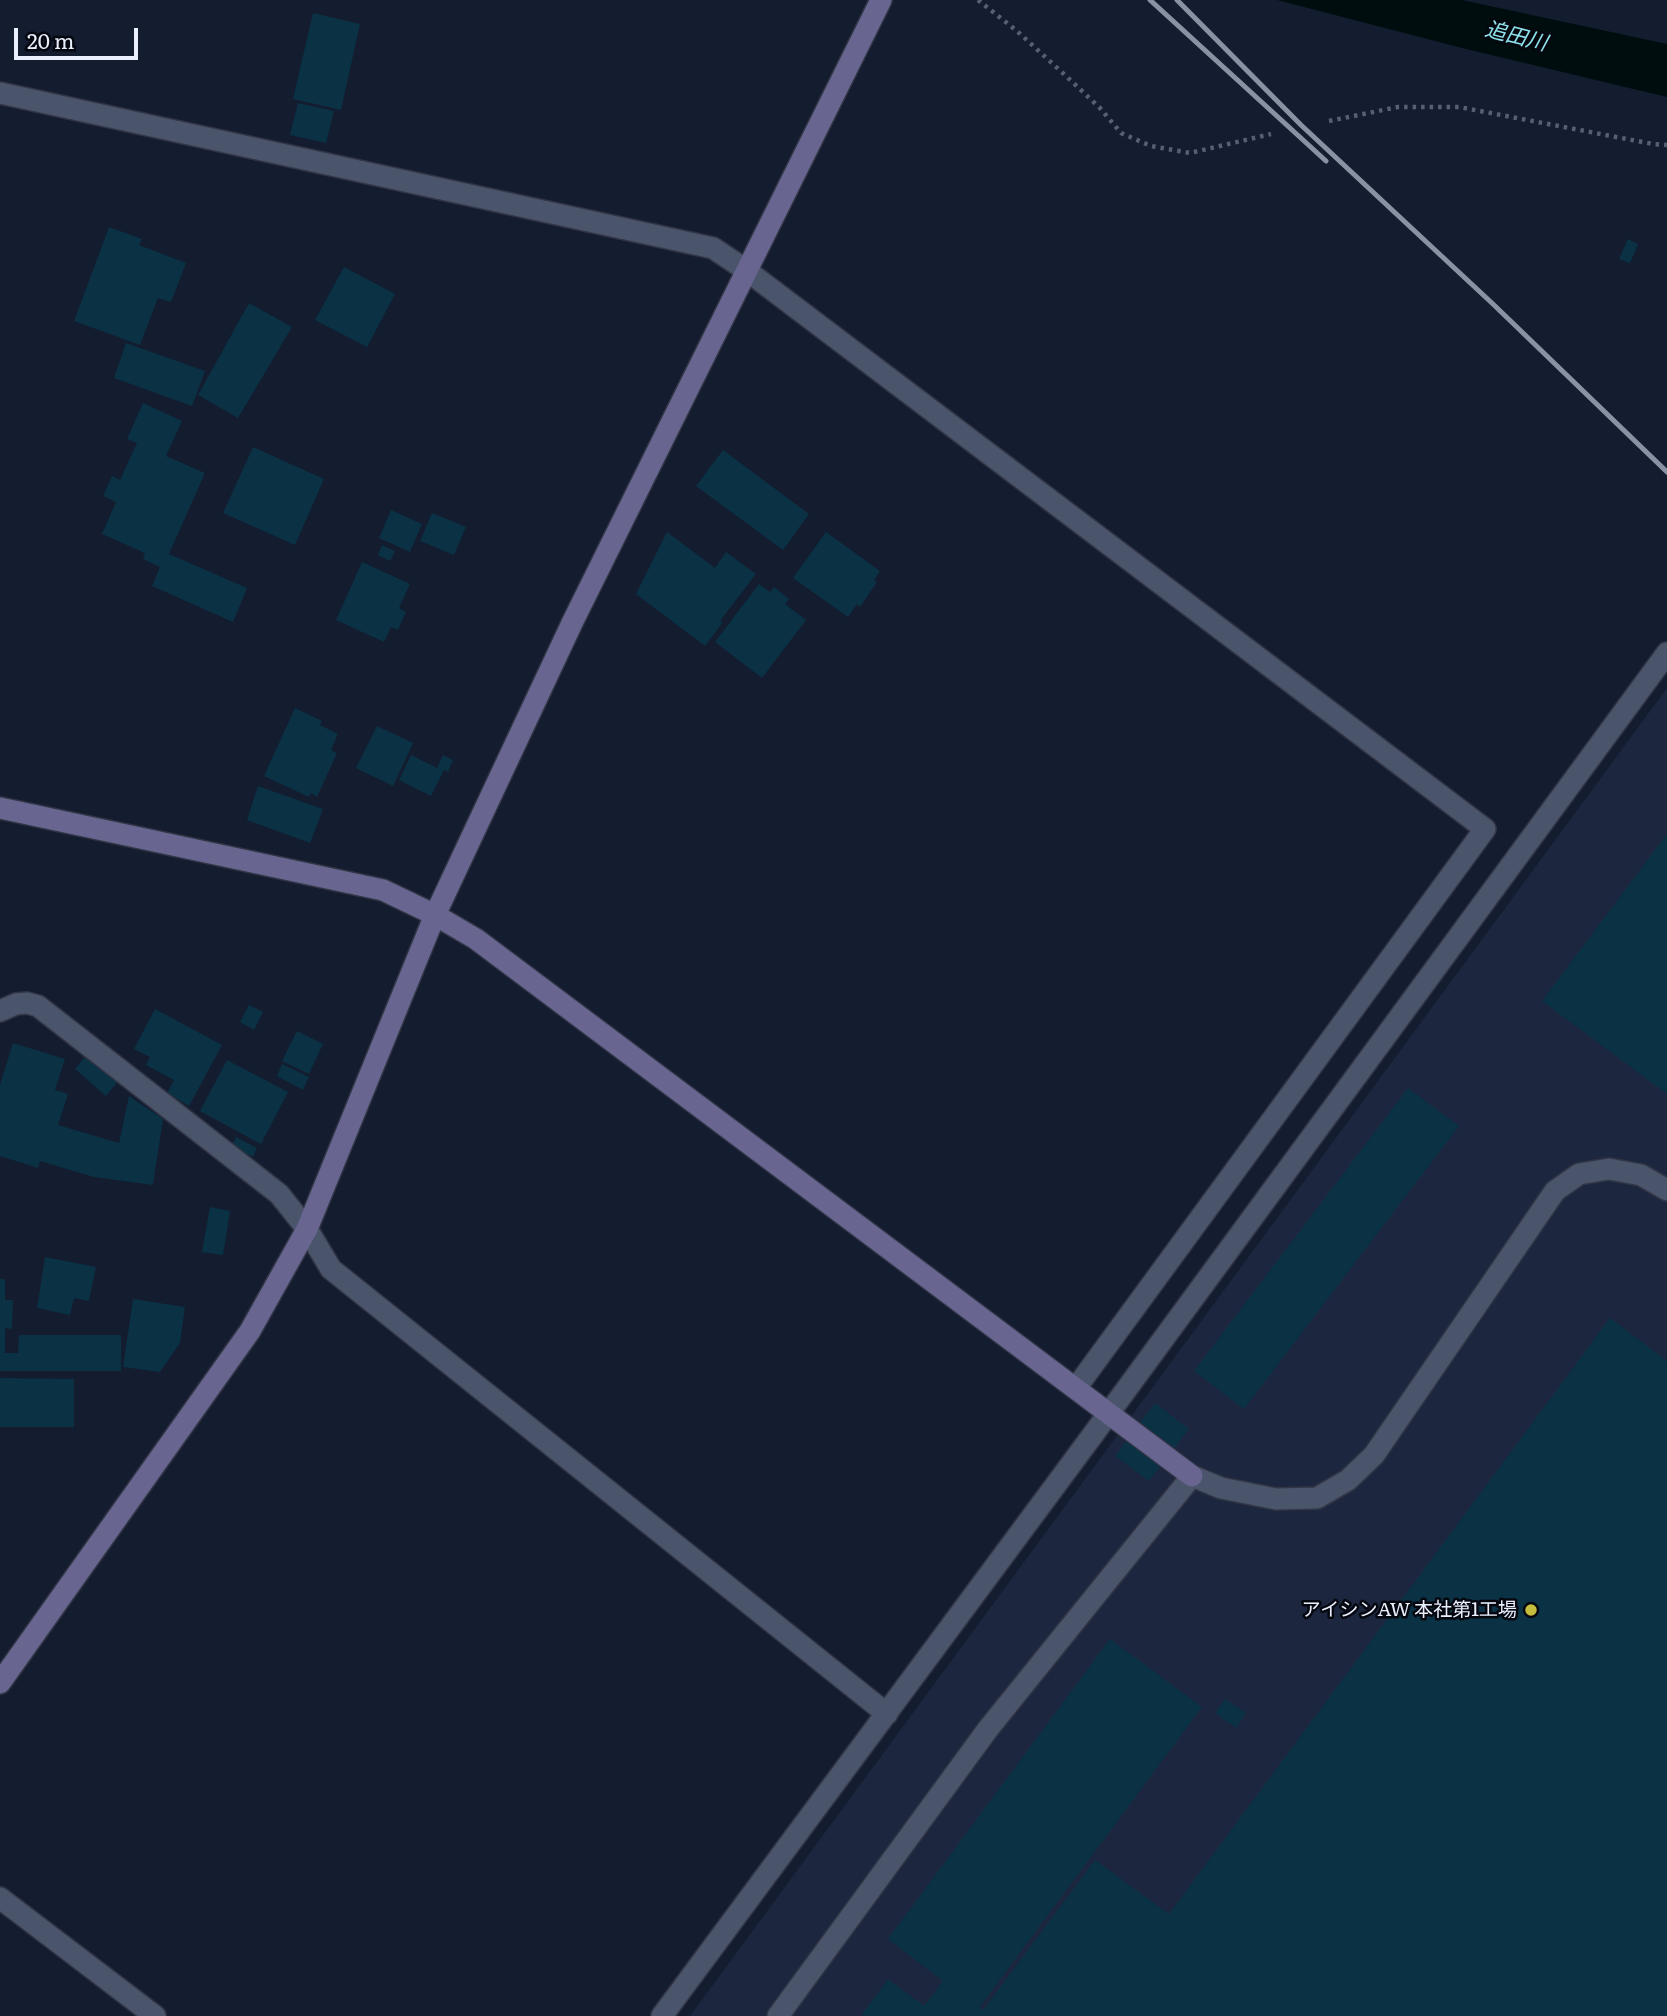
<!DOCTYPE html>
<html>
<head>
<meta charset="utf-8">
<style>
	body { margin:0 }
	#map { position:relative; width:1667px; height:2016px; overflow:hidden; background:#141c30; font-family:Literata,serif }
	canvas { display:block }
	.scale { position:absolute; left:14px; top:28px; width:124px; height:32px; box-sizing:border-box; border:4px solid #e9effd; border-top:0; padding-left:9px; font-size:21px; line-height:24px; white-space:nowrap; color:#e9effd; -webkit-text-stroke:5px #05070f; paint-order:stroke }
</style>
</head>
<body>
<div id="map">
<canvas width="1667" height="2016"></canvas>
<div class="scale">20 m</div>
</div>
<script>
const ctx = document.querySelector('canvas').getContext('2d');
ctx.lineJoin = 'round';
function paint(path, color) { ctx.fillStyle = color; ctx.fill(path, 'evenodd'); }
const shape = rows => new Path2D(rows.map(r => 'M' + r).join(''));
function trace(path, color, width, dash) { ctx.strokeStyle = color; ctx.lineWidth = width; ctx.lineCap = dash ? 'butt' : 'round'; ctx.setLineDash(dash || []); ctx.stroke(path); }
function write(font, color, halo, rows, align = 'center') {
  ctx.font = font + ' Literata,"Noto Sans JP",serif'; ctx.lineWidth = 5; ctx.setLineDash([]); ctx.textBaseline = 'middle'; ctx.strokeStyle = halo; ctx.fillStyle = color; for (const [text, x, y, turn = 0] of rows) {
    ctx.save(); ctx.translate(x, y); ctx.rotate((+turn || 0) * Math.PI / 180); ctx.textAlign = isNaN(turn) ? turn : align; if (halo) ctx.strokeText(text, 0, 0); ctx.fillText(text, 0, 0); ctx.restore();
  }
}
paint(shape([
	[1667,688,1667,2016,690,2016]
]), '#1c263f');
paint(shape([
	[1277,0,1462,0,1667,44,1667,97,1462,48]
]), '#000d0f');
paint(shape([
	[313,13,360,24,341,110,293,99],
	[298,103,334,111,326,143,290,135],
	[109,227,142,239,139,245,186,263,171,302,158,298,140,345,74,321],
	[1628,239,1638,244,1630,263,1619,259],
	[344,267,395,294,367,347,315,320],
	[249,303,292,327,238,418,198,395],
	[126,343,205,371,192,406,114,378],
	[143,403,182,421,166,456,205,473,169,554,247,588,233,622,152,586,160,567,143,559,145,553,102,534,116,502,103,496,112,476,120,480,137,443,127,439],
	[253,447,324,479,295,545,223,513],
	[723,450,809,514,783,550,696,486],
	[391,510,422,524,410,552,379,538],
	[432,513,466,527,454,555,420,541],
	[667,532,715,568,726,552,756,574,720,621,723,622,705,646,636,594],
	[826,532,880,571,874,580,877,582,860,607,857,604,848,617,793,578],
	[382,545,395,551,390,561,378,555],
	[362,562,410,584,399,608,406,612,398,630,391,627,384,642,336,620],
	[759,584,770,592,774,587,789,599,785,604,806,620,762,678,715,642],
	[295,708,322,721,320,725,338,734,331,750,337,753,317,797,311,793,309,797,264,776],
	[377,726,413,743,393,786,356,768],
	[411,755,437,768,443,755,453,760,448,772,444,770,431,796,399,780],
	[258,786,323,809,310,843,247,820],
	[1667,834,1667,1094,1542,1001],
	[249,1005,263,1012,254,1030,240,1022],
	[155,1009,222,1045,189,1106,167,1093,174,1080,146,1065,150,1057,134,1049],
	[297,1031,323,1044,309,1074,282,1061],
	[13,1043,65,1059,55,1090,68,1094,58,1125,119,1143,129,1096,163,1119,153,1185,94,1177,40,1161,38,1168,0,1156,0,1085],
	[88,1053,119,1080,106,1096,75,1069],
	[227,1060,288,1092,261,1144,200,1111],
	[282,1064,309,1077,303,1090,277,1076],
	[1408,1088,1459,1126,1244,1409,1194,1371],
	[236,1137,257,1148,253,1157,232,1146],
	[210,1207,230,1211,223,1255,202,1252],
	[45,1257,96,1267,89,1301,74,1298,70,1315,37,1308],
	[0,1279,5,1279,5,1300,13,1300,12,1329,5,1328,5,1353,18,1353,19,1335,121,1335,121,1371,0,1371],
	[133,1299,185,1307,180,1343,160,1372,123,1367],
	[1610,1318,1667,1361,1667,2016,861,2016,888,1979,924,2006,943,1981,888,1939,1110,1639,1202,1707,979,2008,983,2010,1095,1860,1169,1914],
	[0,1378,74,1379,74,1427,0,1427],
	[1155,1403,1189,1429,1149,1481,1115,1456],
	[1225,1699,1246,1713,1236,1728,1215,1713]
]), '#0a3144');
const lane = shape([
	[778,2016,988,1729,1192,1476,1221,1488,1276,1499,1317,1498,1348,1480,1374,1455,1555,1191,1579,1174,1609,1169,1641,1175,1667,1190]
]);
const street = shape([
	[0,93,713,248,746,270,1485,829,1076,1388],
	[0,1011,16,1004,27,1003,38,1006,279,1194,307,1229,331,1269,887,1714],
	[0,1898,155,2016],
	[662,2016,1109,1413,1667,653]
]);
const secondary = shape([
	[0,808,383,890,435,915,476,939,1192,1476],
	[0,1683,250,1331,307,1229,435,915,573,621,881,0]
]);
trace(lane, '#313545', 24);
trace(street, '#313545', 24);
trace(secondary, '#313545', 24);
trace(shape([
	[978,0,1017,31,1066,76,1100,108,1121,133,1151,146,1190,153,1271,134],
	[1329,121,1398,107,1459,107,1653,144,1667,145]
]), '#575f71', 4.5, [3.5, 5]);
trace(lane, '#4a546b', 21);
trace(street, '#4a546b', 21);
trace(secondary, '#686690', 21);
trace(shape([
	[1150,0,1326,161],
	[1177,0,1301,125,1494,305,1667,472]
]), '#8a91a2', 5);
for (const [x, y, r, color] of [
	[1531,1610,7,"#c4bd3e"]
]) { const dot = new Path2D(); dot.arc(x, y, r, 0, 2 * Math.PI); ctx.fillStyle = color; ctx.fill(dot); trace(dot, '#05070f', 2.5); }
write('19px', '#e9effd', '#05070f', [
	["アイシンAW 本社第1工場",1517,1610]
], 'right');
write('italic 21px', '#8fe5ed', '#05070f', [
	["追田川",1516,37,14]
]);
</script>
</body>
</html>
